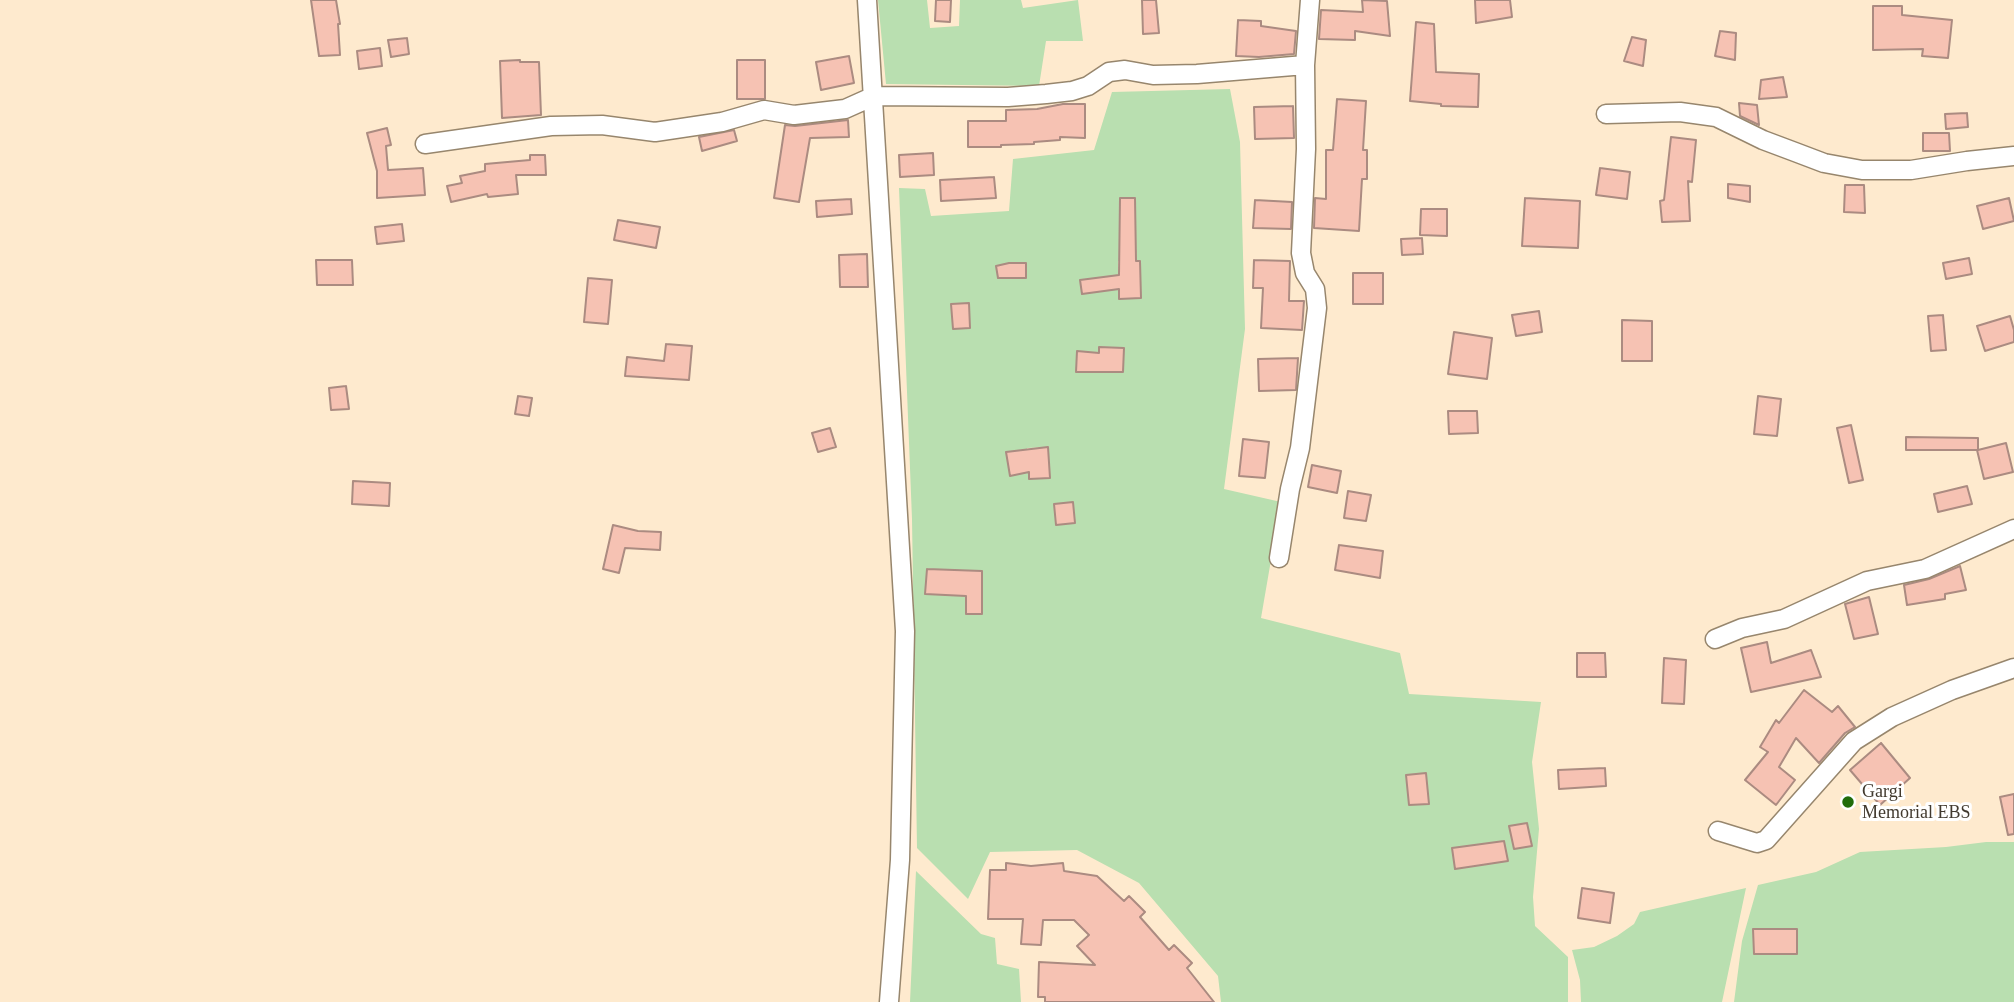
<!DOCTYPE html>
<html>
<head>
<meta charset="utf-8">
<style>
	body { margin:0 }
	canvas { display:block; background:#feeace }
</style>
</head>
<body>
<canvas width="2014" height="1002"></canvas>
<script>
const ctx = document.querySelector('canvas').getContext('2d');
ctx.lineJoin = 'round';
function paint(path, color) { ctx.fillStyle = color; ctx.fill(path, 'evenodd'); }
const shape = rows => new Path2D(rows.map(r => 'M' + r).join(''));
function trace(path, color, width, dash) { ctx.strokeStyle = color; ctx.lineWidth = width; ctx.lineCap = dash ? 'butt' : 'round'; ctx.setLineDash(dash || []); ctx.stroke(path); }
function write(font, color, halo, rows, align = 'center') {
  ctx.font = font + ' Georgia,serif'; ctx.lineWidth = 6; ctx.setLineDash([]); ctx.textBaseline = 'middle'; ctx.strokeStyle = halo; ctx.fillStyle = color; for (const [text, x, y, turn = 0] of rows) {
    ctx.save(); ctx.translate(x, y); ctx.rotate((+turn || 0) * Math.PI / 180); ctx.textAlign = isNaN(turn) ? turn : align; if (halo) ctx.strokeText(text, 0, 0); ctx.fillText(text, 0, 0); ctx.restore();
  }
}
paint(shape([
	[878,0,927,0,930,28,959,26,960,0,1021,0,1023,8,1078,0,1083,41,1046,41,1039,86,886,84],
	[1230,89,1240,142,1245,329,1224,489,1281,502,1261,618,1400,653,1409,694,1541,702,1532,762,1539,829,1533,897,1535,926,1568,957,1568,1002,1221,1002,1218,976,1139,883,1077,850,990,852,968,899,917,848,912,519,899,188,925,189,931,216,1009,211,1013,159,1094,150,1112,92],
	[1118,261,1140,261,1140,298,1119,298],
	[1048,447,1050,477,1029,479,1027,448],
	[927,569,961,570,960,596,926,594],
	[1986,842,2014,842,2014,1002,1734,1002,1742,941,1758,885,1816,872,1860,852,1946,847],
	[916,871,981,934,995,938,997,964,1019,969,1021,1002,910,1002],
	[1746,888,1722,1002,1581,1002,1580,980,1572,950,1594,947,1617,936,1634,924,1640,912]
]), '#b9dfb0');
const building = shape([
	[311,0,336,0,340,24,338,24,340,55,319,56,311,0],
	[936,0,951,0,950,22,935,21,936,0],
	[1142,0,1156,0,1159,33,1143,34,1142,0],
	[1362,0,1387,1,1390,36,1355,31,1355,40,1319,39,1321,10,1363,12,1362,0],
	[1475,0,1510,0,1512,17,1476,23,1475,0],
	[1873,6,1902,6,1902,15,1952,20,1948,58,1922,56,1923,49,1873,50,1873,6],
	[1238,20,1261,21,1261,26,1296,31,1294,54,1259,57,1236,56,1238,20],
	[1416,22,1434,24,1436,72,1479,74,1478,107,1441,106,1441,104,1410,101,1416,22],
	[1720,31,1736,33,1735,60,1715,56,1720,31],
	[1632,37,1646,40,1643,66,1624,61,1632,37],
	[407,38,409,54,391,57,388,40,407,38],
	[380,48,382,66,359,69,357,51,380,48],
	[849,56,854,83,821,90,816,62,849,56],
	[520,60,520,62,539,62,541,115,502,118,500,61,520,60],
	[737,60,765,60,765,99,737,99,737,60],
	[1783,77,1787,97,1759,99,1761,80,1783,77],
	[1337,99,1366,101,1363,150,1367,150,1367,179,1362,179,1359,231,1314,228,1315,198,1326,199,1326,150,1333,150,1337,99],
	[1739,103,1757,105,1759,125,1740,116,1739,103],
	[1063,104,1085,104,1085,138,1060,137,1060,140,1034,142,1034,144,1001,145,1001,147,968,147,968,121,1006,121,1006,110,1037,109,1063,104],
	[1293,106,1294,138,1255,139,1254,107,1293,106],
	[1967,113,1968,127,1946,129,1945,114,1967,113],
	[848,120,849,137,810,138,799,202,774,198,785,125,795,126,848,120],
	[387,128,391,145,386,146,388,170,423,168,425,195,377,198,377,171,367,133,387,128],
	[734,130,737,141,702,151,699,137,734,130],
	[1923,133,1949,133,1950,151,1923,151,1923,133],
	[1671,137,1696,140,1692,182,1688,181,1690,221,1662,222,1660,201,1664,200,1671,137],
	[933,153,934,175,900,177,899,155,933,153],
	[530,155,545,155,546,175,516,175,518,194,488,197,487,194,451,202,447,186,462,183,460,176,485,171,485,164,530,160,530,155],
	[1600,168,1630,172,1627,199,1596,195,1600,168],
	[994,177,996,198,941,201,940,180,994,177],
	[1728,184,1750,186,1750,202,1728,198,1728,184],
	[1845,185,1864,185,1865,213,1844,212,1845,185],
	[1120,198,1135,198,1136,261,1140,261,1141,298,1119,299,1119,289,1082,294,1080,280,1119,275,1120,198],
	[1525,198,1580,201,1578,248,1522,246,1525,198],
	[2009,198,2014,221,1983,229,1977,206,2009,198],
	[851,199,852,214,817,217,816,201,851,199],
	[1255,200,1292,202,1291,229,1253,228,1255,200],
	[1421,209,1447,209,1447,236,1420,235,1421,209],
	[618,220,660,227,656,248,614,240,618,220],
	[402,224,404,241,377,244,375,227,402,224],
	[1422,238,1423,254,1402,255,1401,239,1422,238],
	[867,254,868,287,840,287,839,255,867,254],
	[1969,258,1972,274,1946,279,1943,263,1969,258],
	[316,260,352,260,353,285,317,285,316,260],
	[1254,260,1290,261,1289,301,1304,301,1302,330,1261,328,1263,288,1253,288,1254,260],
	[1009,263,1026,263,1026,278,998,278,996,266,1009,263],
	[1353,273,1383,273,1383,304,1353,304,1353,273],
	[588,278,612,280,608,324,584,322,588,278],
	[969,303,970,328,953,329,951,304,969,303],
	[1539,311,1542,332,1516,336,1512,315,1539,311],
	[1943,315,1946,350,1931,351,1928,316,1943,315],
	[2010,316,2014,330,2014,342,1985,351,1977,326,2010,316],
	[1622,320,1652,321,1652,361,1622,361,1622,320],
	[1454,332,1492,338,1487,379,1448,374,1454,332],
	[666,344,692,346,689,380,625,376,627,357,664,361,666,344],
	[1099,347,1124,348,1123,372,1076,372,1077,351,1099,353,1099,347],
	[1298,358,1296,390,1259,391,1258,359,1298,358],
	[346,386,349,409,331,410,329,388,346,386],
	[518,396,532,398,529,416,515,414,518,396],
	[1758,396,1781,399,1777,436,1754,434,1758,396],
	[1448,411,1477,411,1478,433,1449,434,1448,411],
	[1851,425,1863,480,1849,483,1837,428,1851,425],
	[830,428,836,447,818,452,812,433,830,428],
	[1906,437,1978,438,1978,450,2006,443,2013,472,1984,479,1977,450,1906,450,1906,437],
	[1243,439,1269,442,1265,478,1239,476,1243,439],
	[1048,447,1050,478,1029,479,1029,472,1010,476,1006,452,1048,447],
	[1312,465,1341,471,1337,493,1308,487,1312,465],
	[353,481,390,483,389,506,352,504,353,481],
	[1967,486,1972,504,1938,512,1934,494,1967,486],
	[1348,491,1371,495,1366,521,1344,518,1348,491],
	[1073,502,1075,523,1056,525,1054,504,1073,502],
	[613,525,638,531,661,532,660,550,625,548,619,573,603,569,613,525],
	[1339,545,1383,551,1380,578,1335,570,1339,545],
	[1960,566,1966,590,1945,594,1945,599,1907,605,1904,585,1929,579,1960,566],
	[927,569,982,571,982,614,966,614,966,596,925,594,927,569],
	[1869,597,1878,634,1854,639,1845,604,1869,597],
	[1767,642,1771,663,1811,650,1821,677,1751,692,1741,648,1767,642],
	[1577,653,1605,653,1606,677,1577,677,1577,653],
	[1664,658,1686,660,1684,704,1662,703,1664,658],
	[1804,690,1832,712,1838,706,1855,727,1845,733,1819,763,1796,738,1779,767,1795,780,1776,805,1745,780,1768,752,1760,747,1776,720,1779,723,1804,690],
	[1881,743,1910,778,1880,805,1850,770,1881,743],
	[1605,768,1606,786,1559,789,1558,770,1605,768],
	[1426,773,1429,804,1409,805,1406,775,1426,773],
	[2014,794,2014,834,2008,835,2000,797,2014,794],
	[1527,823,1532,846,1514,849,1509,826,1527,823],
	[1504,841,1508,861,1455,869,1452,848,1504,841],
	[1006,863,1031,866,1063,863,1064,871,1097,876,1124,901,1129,896,1145,912,1140,917,1169,950,1174,945,1192,963,1187,968,1214,1002,1045,1002,1045,997,1038,997,1039,962,1095,965,1077,946,1089,935,1074,920,1043,920,1041,945,1021,944,1023,919,988,919,990,870,1006,870,1006,863],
	[1582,888,1614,893,1610,923,1578,918,1582,888],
	[1753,929,1797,929,1797,954,1754,954,1753,929]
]);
paint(building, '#f6c2b3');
trace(building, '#ab8b81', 2);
const minor = shape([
	[867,0,905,631,900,860,889,1002],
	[1606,114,1680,112,1716,117,1763,140,1795,152,1824,163,1862,170,1911,170,1967,161,2014,156],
	[425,144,551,126,602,125,655,132,722,122,764,110,794,115,845,109,874,96,1008,97,1046,94,1072,91,1088,86,1109,72,1125,70,1153,75,1197,74,1305,65],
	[1279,558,1290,489,1300,448,1317,308,1315,289,1305,273,1301,253,1306,149,1305,65,1310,0],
	[1715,639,1742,628,1784,619,1867,581,1925,569,2014,529],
	[1718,831,1757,843,1766,840,1854,741,1892,717,1952,690,2014,668]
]);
trace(minor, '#97866d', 21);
trace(minor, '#fff', 18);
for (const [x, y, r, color] of [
	[1848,802,7,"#216c0c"]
]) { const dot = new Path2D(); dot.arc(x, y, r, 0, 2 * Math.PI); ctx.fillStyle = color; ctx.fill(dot); trace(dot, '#fff', 2.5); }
write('18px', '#423a2f', '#fff', [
	["Gargi",1862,792],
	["Memorial EBS",1862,813]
], 'left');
</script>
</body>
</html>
